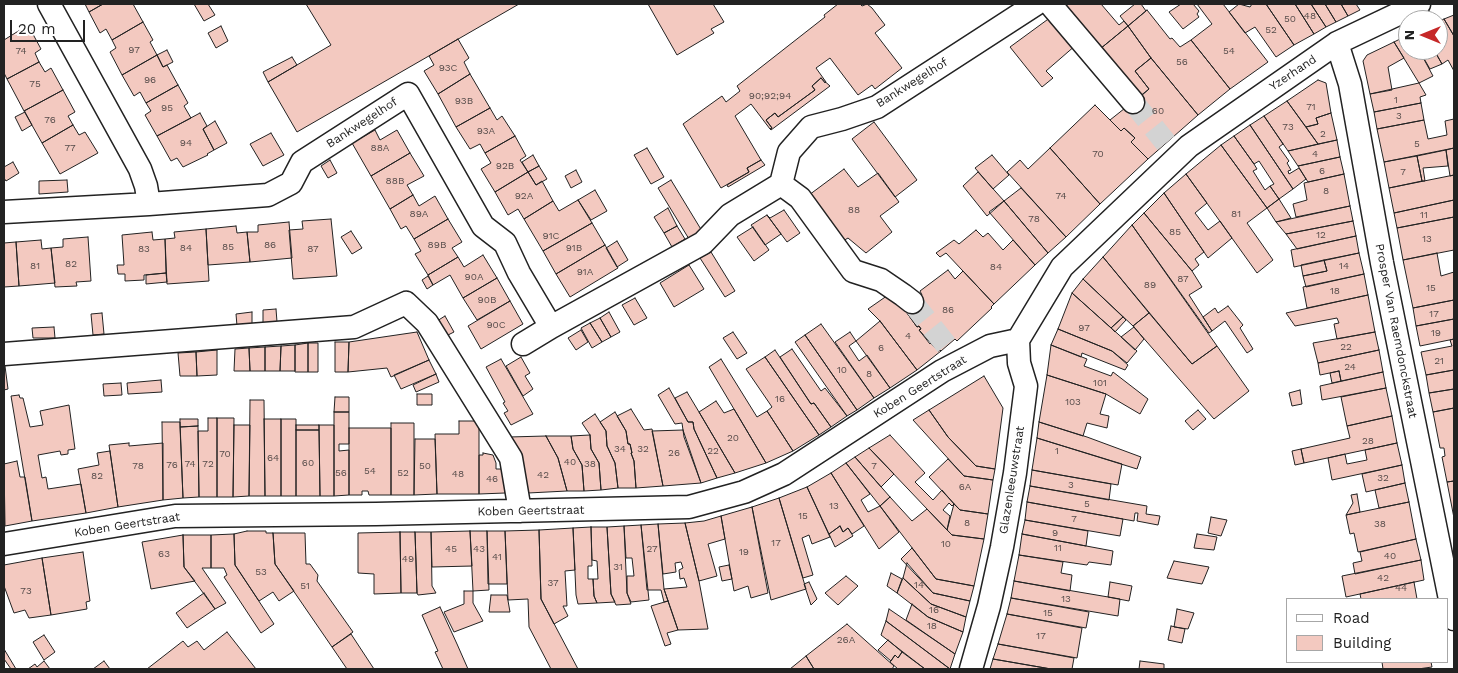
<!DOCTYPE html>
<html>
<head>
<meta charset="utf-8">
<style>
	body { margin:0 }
	#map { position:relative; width:1458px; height:673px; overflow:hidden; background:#fff; font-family:"Work Sans",sans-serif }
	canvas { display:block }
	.frame { position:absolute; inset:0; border:5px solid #222; pointer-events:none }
	.legend { position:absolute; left:1286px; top:598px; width:162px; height:65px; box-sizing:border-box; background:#fff; border:1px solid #a7a7a7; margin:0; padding:6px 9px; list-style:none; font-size:15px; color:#222 }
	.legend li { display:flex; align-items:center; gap:10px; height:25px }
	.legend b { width:25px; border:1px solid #a7a7a7 }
	.north { position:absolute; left:1398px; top:10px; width:50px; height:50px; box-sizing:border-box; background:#fff; border:1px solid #a7a7a7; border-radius:50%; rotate:270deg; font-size:14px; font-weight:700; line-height:20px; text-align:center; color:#222 }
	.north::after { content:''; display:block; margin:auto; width:18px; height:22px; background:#c62828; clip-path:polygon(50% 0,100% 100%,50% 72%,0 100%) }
	.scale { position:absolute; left:10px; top:20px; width:75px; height:22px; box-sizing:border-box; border:2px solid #222; border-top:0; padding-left:6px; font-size:15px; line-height:18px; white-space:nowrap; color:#222; -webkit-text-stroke:4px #fff; paint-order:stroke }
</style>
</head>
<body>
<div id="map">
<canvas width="1458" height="673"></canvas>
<div class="frame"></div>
<ul class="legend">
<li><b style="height:6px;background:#fff"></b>Road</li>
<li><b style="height:14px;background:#f3c9c0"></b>Building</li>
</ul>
<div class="north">N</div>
<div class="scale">20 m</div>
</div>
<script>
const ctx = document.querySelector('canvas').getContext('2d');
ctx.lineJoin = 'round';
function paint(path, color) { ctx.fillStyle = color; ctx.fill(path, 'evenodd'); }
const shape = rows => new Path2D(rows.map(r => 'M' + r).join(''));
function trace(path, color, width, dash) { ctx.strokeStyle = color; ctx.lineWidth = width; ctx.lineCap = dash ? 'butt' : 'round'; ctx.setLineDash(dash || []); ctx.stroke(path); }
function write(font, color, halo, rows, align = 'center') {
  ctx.font = font + ' "Work Sans",sans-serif'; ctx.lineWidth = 4; ctx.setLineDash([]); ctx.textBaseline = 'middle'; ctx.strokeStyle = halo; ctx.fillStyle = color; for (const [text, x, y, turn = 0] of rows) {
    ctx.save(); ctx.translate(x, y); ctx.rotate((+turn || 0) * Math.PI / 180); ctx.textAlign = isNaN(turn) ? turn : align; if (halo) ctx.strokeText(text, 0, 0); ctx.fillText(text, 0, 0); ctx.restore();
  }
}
const building = shape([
	[85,4,103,4,89,12,85,4],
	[103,4,133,4,143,22,112,40,106,29,100,33,89,12,103,4],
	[194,4,208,4,215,15,204,21,194,4],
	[306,4,519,4,297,132,268,82,331,45,306,4],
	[648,4,713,4,724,22,711,29,714,33,677,55,648,4],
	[838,4,860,4,862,6,867,4,872,8,885,25,875,33,902,68,875,89,872,85,858,95,830,58,816,68,826,82,825,83,821,78,812,86,815,90,778,117,775,113,766,120,772,128,770,129,751,104,735,116,761,160,747,168,749,172,721,188,683,124,722,96,726,102,740,91,737,86,825,17,824,15,838,4],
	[1064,4,1101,4,1119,25,1124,21,1128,26,1100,49,1064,4],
	[1135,4,1141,4,1146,11,1128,26,1120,16,1135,4],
	[1181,4,1193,4,1199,11,1197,14,1199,17,1183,29,1169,12,1181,4],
	[1197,4,1223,4,1268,62,1230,89,1191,40,1212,24,1197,4],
	[1239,4,1250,7,1252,4,1266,4,1294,45,1276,57,1255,27,1245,33,1229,12,1239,4],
	[1266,4,1295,4,1314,34,1294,45,1266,4],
	[1295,4,1311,4,1326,27,1314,34,1295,4],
	[1311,4,1325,4,1336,22,1326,27,1311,4],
	[1325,4,1341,4,1348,16,1336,22,1325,4],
	[1341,4,1356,4,1360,10,1348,16,1341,4],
	[1147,10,1170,39,1172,38,1180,47,1191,40,1230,89,1198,115,1151,58,1128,26,1147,10],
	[1454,15,1454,36,1444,19,1454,15],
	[1051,17,1076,45,1046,71,1053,78,1042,87,1010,47,1051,17],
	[1444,19,1454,36,1454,71,1448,60,1442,64,1434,50,1438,50,1438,22,1444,19],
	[143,22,153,40,150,42,157,55,122,75,110,52,116,48,112,40,143,22],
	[28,25,41,49,35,53,39,62,7,79,4,73,4,40,28,25],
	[221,26,228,41,216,48,208,33,221,26],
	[1128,26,1151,58,1135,71,1149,89,1140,97,1100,49,1128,26],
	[1408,35,1408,50,1419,50,1433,76,1419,83,1394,42,1408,35],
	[458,39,469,58,464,62,470,74,438,94,424,71,434,65,429,56,458,39],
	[1394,42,1404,58,1388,67,1392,90,1370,94,1363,61,1367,55,1394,42],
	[167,50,173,62,163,67,157,55,167,50],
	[1419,50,1434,50,1442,64,1430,69,1419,50],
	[157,55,163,67,167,65,178,85,146,103,140,92,134,96,122,75,157,55],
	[292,57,297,65,268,82,263,72,292,57],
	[1151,58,1198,115,1148,159,1131,142,1135,138,1124,128,1121,131,1110,120,1149,89,1135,71,1151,58],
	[39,62,45,72,51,68,63,90,24,111,7,79,39,62],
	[470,74,490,108,456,127,438,94,470,74],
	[821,78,830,86,771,130,770,129,772,128,766,120,775,113,778,117,815,90,812,86,821,78],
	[1318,80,1326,83,1331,113,1316,118,1318,124,1306,127,1287,101,1318,80],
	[1419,83,1426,95,1420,97,1421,103,1374,112,1370,94,1419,83],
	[178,85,188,103,184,106,191,118,157,136,145,115,151,111,146,103,178,85],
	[63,90,75,112,68,116,73,125,42,143,24,111,63,90],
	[1287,101,1305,126,1318,144,1288,151,1264,116,1287,101],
	[1421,103,1424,120,1377,129,1374,112,1421,103],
	[1095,105,1121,131,1124,128,1135,138,1131,142,1148,159,1100,204,1050,148,1095,105],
	[490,108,497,120,502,116,515,136,485,153,480,144,470,149,456,127,490,108],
	[25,112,32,125,22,131,15,117,25,112],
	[200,113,207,126,203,129,214,150,207,154,208,155,183,167,177,158,171,161,157,136,200,113],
	[1331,113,1337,140,1318,144,1306,127,1318,124,1316,118,1331,113],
	[1264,116,1283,144,1279,147,1289,161,1287,163,1291,170,1288,171,1289,174,1299,168,1306,179,1293,189,1250,125,1264,116],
	[1454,119,1454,148,1384,162,1377,129,1424,120,1428,139,1447,135,1445,121,1454,119],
	[215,121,227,143,214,150,203,129,215,121],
	[874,122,917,180,895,197,852,139,874,122],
	[73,125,79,135,85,132,98,153,60,174,42,143,73,125],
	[1250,125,1293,189,1279,199,1270,186,1274,184,1259,161,1254,164,1234,136,1250,125],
	[375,130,380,140,397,130,410,153,371,176,352,143,375,130],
	[271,133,284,155,263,166,250,144,271,133],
	[515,136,526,156,520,160,528,172,495,192,481,169,491,163,485,153,515,136],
	[1234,136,1254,164,1257,169,1253,171,1265,190,1270,186,1279,199,1267,208,1221,145,1234,136],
	[1337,140,1340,157,1298,166,1288,151,1337,140],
	[1221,145,1267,208,1247,223,1273,260,1257,273,1186,174,1221,145],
	[647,148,664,177,651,184,634,155,647,148],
	[1050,148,1100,204,1066,237,1007,172,1020,160,1028,169,1050,148],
	[1454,148,1454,175,1450,176,1446,150,1454,148],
	[1446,150,1448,166,1423,168,1425,181,1422,181,1417,156,1446,150],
	[410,153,424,176,407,185,413,195,390,209,371,176,410,153],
	[533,155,539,166,528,172,522,162,533,155],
	[992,155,1009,175,993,189,975,168,992,155],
	[1417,156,1422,181,1389,188,1384,162,1417,156],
	[1340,157,1344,174,1308,182,1298,166,1340,157],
	[330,160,337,173,328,178,321,166,330,160],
	[761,160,765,165,728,187,727,185,749,172,747,168,761,160],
	[13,162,19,173,6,181,4,178,4,167,13,162],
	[539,166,547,179,536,185,528,172,539,166],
	[844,169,858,187,878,173,899,202,880,216,892,232,866,253,848,238,843,241,809,195,844,169],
	[576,170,582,182,571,188,565,176,576,170],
	[528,172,536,185,542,181,553,201,524,219,518,209,508,215,495,192,528,172],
	[978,172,1004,201,987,216,963,186,978,172],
	[1186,174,1207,203,1195,213,1208,230,1220,221,1232,238,1208,258,1164,193,1186,174],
	[1344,174,1350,206,1296,217,1293,204,1307,200,1304,183,1344,174],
	[1454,175,1454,200,1394,213,1389,188,1454,175],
	[67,180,68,192,39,194,39,181,67,180],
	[671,180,702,231,689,239,658,188,671,180],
	[1021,188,1066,237,1048,253,1004,201,1021,188],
	[595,190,607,211,591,220,578,200,595,190],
	[1164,193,1204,252,1195,259,1199,265,1192,271,1144,213,1164,193],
	[413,195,419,206,435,196,448,219,414,239,406,226,401,229,390,209,413,195],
	[1279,199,1291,218,1276,222,1267,208,1279,199],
	[578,200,592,223,543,251,524,219,553,201,559,211,578,200],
	[1454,200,1454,217,1397,228,1394,213,1454,200],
	[1004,201,1048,253,1035,265,989,212,1004,201],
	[1350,206,1353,221,1286,234,1276,222,1350,206],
	[668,208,677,226,664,233,654,217,668,208],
	[784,210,800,233,787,242,767,215,770,218,784,210],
	[1144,213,1192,271,1202,287,1189,295,1212,331,1209,333,1132,225,1144,213],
	[767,215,781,234,765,245,751,225,767,215],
	[1454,217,1454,250,1403,260,1397,228,1454,217],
	[331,219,337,276,293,279,289,230,303,229,302,221,331,219],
	[448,219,462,242,452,248,458,257,428,275,415,254,421,251,414,239,448,219],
	[1353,221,1356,236,1297,249,1286,234,1353,221],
	[289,222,292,258,250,262,247,232,258,232,258,225,289,222],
	[592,223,605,245,556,274,543,251,592,223],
	[1132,225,1217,346,1192,364,1103,257,1132,225],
	[236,226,237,233,247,232,250,262,208,265,206,229,236,226],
	[677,226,685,239,672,247,664,233,677,226],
	[753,227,769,250,754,261,737,237,753,227],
	[206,229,209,281,167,284,165,239,175,238,174,232,206,229],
	[976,230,983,237,988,233,1003,250,1013,240,1035,265,994,304,946,253,940,257,936,253,954,240,959,244,976,230],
	[351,231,362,248,352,254,341,237,351,231],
	[152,232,153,240,165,239,166,273,144,275,144,280,125,281,125,274,118,274,117,265,124,265,122,235,152,232],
	[1356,236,1359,253,1294,267,1291,250,1356,236],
	[88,237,91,281,76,282,77,286,55,287,51,248,63,247,63,239,88,237],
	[41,240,42,249,51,248,55,283,19,286,16,242,41,240],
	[617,241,628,260,617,267,606,248,617,241],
	[16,242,19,286,4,287,4,243,16,242],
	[605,245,618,268,570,297,556,274,605,245],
	[711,252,735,291,725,297,700,258,711,252],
	[1359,253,1364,274,1306,287,1303,276,1327,271,1324,260,1359,253],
	[1437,253,1441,276,1454,272,1454,300,1413,308,1403,260,1437,253],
	[483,255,497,278,463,298,450,275,433,285,428,275,458,257,464,267,483,255],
	[1103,257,1149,313,1133,326,1083,279,1103,257],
	[1324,260,1327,271,1303,276,1301,265,1324,260],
	[689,265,704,289,674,307,660,283,689,265],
	[948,270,955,279,963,271,994,304,991,307,992,308,957,341,955,339,941,351,940,350,938,351,919,330,921,329,919,326,917,327,907,313,908,312,905,307,922,295,920,291,948,270],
	[166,273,167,282,146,284,146,275,166,273],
	[1364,274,1368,295,1307,308,1303,287,1364,274],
	[428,276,433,285,427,289,422,280,428,276],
	[497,278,510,301,477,320,463,298,497,278],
	[1083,279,1123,317,1111,328,1072,293,1083,279],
	[891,293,908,312,907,313,917,327,919,326,921,329,919,330,930,344,931,343,938,351,940,350,941,351,917,370,880,321,868,309,891,293],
	[1072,293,1137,351,1127,363,1112,351,1058,329,1072,293],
	[1368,295,1375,332,1337,339,1334,324,1339,323,1337,318,1295,326,1286,313,1368,295],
	[635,298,647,318,634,325,622,305,635,298],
	[1454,300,1454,319,1416,326,1413,308,1454,300],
	[510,301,523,324,481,349,468,326,510,301],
	[1228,306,1243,325,1240,328,1253,349,1247,353,1225,321,1212,331,1203,317,1215,308,1218,313,1228,306],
	[276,309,277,322,263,323,263,310,276,309],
	[252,312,252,324,237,326,236,314,252,312],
	[609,312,620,332,611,337,600,318,609,312],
	[102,313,104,334,93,335,91,314,102,313],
	[1149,313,1192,364,1217,346,1249,391,1214,419,1133,326,1149,313],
	[445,316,454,332,446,336,437,321,445,316],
	[1123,317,1126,320,1115,332,1111,328,1123,317],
	[600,318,611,337,602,342,590,323,600,318],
	[1454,319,1454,339,1420,346,1416,326,1454,319],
	[880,321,917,370,890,388,856,341,880,321],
	[590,323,602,342,592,348,581,328,590,323],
	[821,324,874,398,857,410,805,335,821,324],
	[54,327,55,338,33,338,32,328,54,327],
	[1134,327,1144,339,1135,350,1121,337,1134,327],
	[1058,329,1112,351,1128,365,1125,370,1082,353,1081,357,1051,345,1058,329],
	[581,330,588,342,576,350,568,338,581,330],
	[417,332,429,360,391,377,387,368,348,372,349,342,417,332],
	[733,332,747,353,737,359,723,338,733,332],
	[850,332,856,341,849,346,859,361,867,355,890,388,874,398,835,342,850,332],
	[1375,332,1379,350,1318,363,1313,343,1375,332],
	[805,335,857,410,847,416,795,342,805,335],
	[1454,339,1454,370,1426,375,1421,352,1452,346,1450,340,1454,339],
	[335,342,349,342,348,372,335,372,335,342],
	[308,343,318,343,318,372,308,372,308,343],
	[308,343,308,372,295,372,295,345,308,343],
	[295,345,295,371,280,371,281,346,295,345],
	[1051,345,1087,359,1084,366,1111,376,1113,372,1148,399,1140,414,1106,394,1047,375,1051,345],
	[281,346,280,371,265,371,265,347,281,346],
	[265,347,265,371,250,371,249,348,265,347],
	[249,348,250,371,234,371,235,349,249,348],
	[792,349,821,391,825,388,847,416,831,427,814,403,811,404,780,357,792,349],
	[217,350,217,375,197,376,196,352,217,350],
	[775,350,811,404,814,403,831,427,819,435,765,357,775,350],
	[1379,350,1383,372,1341,381,1339,371,1320,375,1318,363,1379,350],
	[196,352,197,376,180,376,178,353,196,352],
	[521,357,530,373,525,376,533,389,523,396,506,366,521,357],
	[765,357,819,435,793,451,767,411,772,407,746,369,765,357],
	[501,359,533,414,511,425,504,413,508,411,503,403,505,402,486,367,501,359],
	[721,359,757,417,767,411,793,451,766,463,709,367,721,359],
	[429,360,436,374,401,389,394,375,429,360],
	[5,366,8,389,4,390,4,367,5,366],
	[1454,370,1454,389,1429,393,1426,375,1454,370],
	[1339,371,1341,381,1332,383,1330,373,1339,371],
	[1383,372,1386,388,1322,400,1320,386,1383,372],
	[436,374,439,382,416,392,413,385,436,374],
	[1047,375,1106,394,1100,414,1109,416,1107,428,1087,423,1083,436,1039,422,1047,375],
	[984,376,1003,408,995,469,976,466,948,437,929,410,984,376],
	[161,380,162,392,128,394,127,383,161,380],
	[121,383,122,395,104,396,103,384,121,383],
	[669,388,688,422,693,422,694,429,717,478,701,483,684,437,682,423,675,424,658,395,669,388],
	[1386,388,1392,416,1347,426,1341,397,1386,388],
	[1454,389,1454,408,1433,412,1429,393,1454,389],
	[1300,390,1302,404,1292,406,1289,393,1300,390],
	[687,392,699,412,735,473,717,478,694,429,693,422,688,422,675,398,687,392],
	[417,394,432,394,432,405,417,405,417,394],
	[19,395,20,398,23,398,30,427,43,425,40,411,69,405,75,449,68,450,68,454,61,455,60,451,38,455,42,478,46,477,48,489,81,484,86,513,32,521,11,396,19,395],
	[335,397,349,397,349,412,334,412,335,397],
	[250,400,264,400,265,496,249,496,250,400],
	[716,401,724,413,734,409,766,463,735,473,699,412,716,401],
	[1454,408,1454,481,1447,482,1442,457,1445,456,1444,448,1440,448,1433,412,1454,408],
	[631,409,644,430,652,429,663,486,636,488,634,461,631,453,632,453,630,444,628,444,626,431,617,416,631,409],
	[929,410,948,437,976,466,995,469,993,480,964,476,913,420,929,410],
	[1198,410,1206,419,1193,430,1185,421,1198,410],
	[334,412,349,412,349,444,339,444,339,451,349,450,349,495,334,496,334,412],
	[615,412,626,431,628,444,630,444,632,453,631,453,634,461,636,488,618,488,615,463,607,446,606,431,600,422,615,412],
	[595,414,606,431,607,446,615,463,618,488,601,490,599,463,591,449,590,435,582,423,595,414],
	[1392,416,1397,443,1304,463,1301,449,1350,438,1347,426,1392,416],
	[208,418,217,418,217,497,199,497,198,431,208,431,208,418],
	[217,418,234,418,233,497,217,497,217,418],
	[180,419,198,419,198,426,180,427,180,419],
	[264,419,281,419,281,496,265,496,264,419],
	[281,419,296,419,296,496,281,496,281,419],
	[459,421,475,421,479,427,479,494,437,494,435,434,459,434,459,421],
	[162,422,180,422,183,498,163,500,162,422],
	[1039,422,1087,437,1141,457,1137,469,1037,438,1039,422],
	[391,423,414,423,414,495,391,495,391,423],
	[234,425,250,425,249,496,233,497,234,425],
	[296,425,319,425,319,430,296,430,296,425],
	[319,425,334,425,334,496,320,496,319,425],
	[198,426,199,497,183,498,180,427,198,426],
	[349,428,391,428,391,495,369,495,368,491,362,491,362,495,349,495,349,428],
	[296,430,319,430,320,496,296,496,296,430],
	[683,430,701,483,663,486,652,431,683,430],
	[590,435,591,449,599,463,601,490,584,491,582,465,573,449,571,436,590,435],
	[890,435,925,473,915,482,933,500,942,490,954,504,952,506,949,503,943,510,950,516,947,530,869,448,890,435],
	[546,436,571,436,573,449,582,465,584,491,567,491,558,458,546,436],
	[546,436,558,458,567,491,528,493,520,463,509,437,546,436],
	[1037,438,1122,464,1118,485,1032,470,1037,438],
	[415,439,435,439,437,494,414,495,415,439],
	[129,443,129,446,163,443,163,500,118,507,109,445,129,443],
	[1397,443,1402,465,1332,480,1328,458,1345,454,1347,464,1367,460,1365,450,1397,443],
	[869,448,894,474,881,487,855,457,869,448],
	[1301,449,1304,463,1295,465,1292,451,1301,449],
	[110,451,118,507,86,513,78,469,99,465,97,453,110,451],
	[483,453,493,455,496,463,496,469,504,469,505,493,479,494,479,455,483,455,483,453],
	[855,457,890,497,880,506,846,463,855,457],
	[948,459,964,476,993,480,988,514,960,510,929,477,948,459],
	[17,461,20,477,25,477,32,521,5,526,4,464,17,461],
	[846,463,870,494,861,500,868,512,880,506,899,532,879,549,831,473,846,463],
	[1402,465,1405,483,1366,492,1362,474,1402,465],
	[1032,470,1111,484,1109,500,1030,486,1032,470],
	[831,473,864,526,852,534,848,528,843,532,840,526,829,534,807,487,831,473],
	[1454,481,1454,518,1447,482,1454,481],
	[1405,483,1409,502,1379,508,1375,490,1405,483],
	[1030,486,1147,506,1146,514,1160,516,1158,525,1137,521,1138,513,1135,513,1134,521,1027,502,1030,486],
	[807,487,830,537,812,544,809,535,802,538,813,575,803,578,779,498,807,487],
	[1357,494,1360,512,1346,515,1353,503,1351,495,1357,494],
	[890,497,912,521,927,509,952,535,984,539,974,586,936,579,880,506,890,497],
	[779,498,806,589,771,600,752,507,779,498],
	[1027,502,1123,519,1120,536,1025,520,1027,502],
	[1409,502,1416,539,1358,552,1354,533,1350,534,1346,515,1409,502],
	[954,504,960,510,988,514,984,539,952,535,947,530,954,504],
	[752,507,768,593,751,598,748,586,734,591,721,516,752,507],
	[721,516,725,539,708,544,717,576,699,581,685,523,704,521,721,516],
	[1211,517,1227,520,1221,536,1208,533,1211,517],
	[1025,520,1088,531,1086,546,1022,534,1025,520],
	[685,523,699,581,708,629,678,630,664,589,687,587,684,578,680,579,679,570,683,568,681,562,675,563,676,572,663,574,658,524,685,523],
	[658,524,664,589,668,601,664,602,661,590,647,590,641,525,658,524],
	[641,525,649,600,631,602,627,593,627,576,634,576,632,558,626,558,624,526,641,525],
	[624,526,627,593,631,604,616,605,611,594,607,527,624,526],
	[840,526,843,532,848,528,853,536,835,547,829,534,840,526],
	[591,527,607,527,611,594,615,602,597,603,594,596,593,579,598,579,597,561,592,560,591,527],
	[591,527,592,566,588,566,588,579,593,579,594,596,597,603,578,604,576,595,573,528,591,527],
	[573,528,575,570,565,571,567,606,563,606,568,616,554,624,541,599,539,530,573,528],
	[539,530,541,599,578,669,551,669,529,627,528,599,508,600,505,531,539,530],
	[247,531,266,531,266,533,273,533,275,564,294,591,279,601,273,592,259,601,235,565,234,534,247,531],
	[470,531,487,531,489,590,473,591,470,531],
	[470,531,472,566,432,567,431,532,470,531],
	[487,531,505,531,507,584,488,584,487,531],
	[400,532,401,593,374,594,374,574,358,573,358,533,400,532],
	[400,532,415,532,417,593,401,593,400,532],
	[415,532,431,532,432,586,436,593,418,595,417,593,415,532],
	[273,533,305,533,306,564,310,564,318,575,317,581,353,632,332,647,275,564,273,533],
	[234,534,235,565,274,624,261,633,224,577,227,575,224,568,211,568,211,535,234,534],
	[1022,534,1113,551,1111,565,1089,562,1087,565,1019,555,1022,534],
	[1197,534,1217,537,1214,550,1194,548,1197,534],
	[183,535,184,567,195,581,151,589,142,542,183,535],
	[183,535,211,535,211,568,202,568,226,603,215,609,184,567,183,535],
	[1416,539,1421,560,1355,574,1353,563,1362,561,1360,552,1416,539],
	[912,548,936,579,974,586,970,601,933,593,901,559,912,548],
	[83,552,90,601,86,602,87,609,51,615,42,558,83,552],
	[1019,555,1063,562,1061,573,1072,575,1070,591,1014,581,1019,555],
	[42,558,51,615,29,618,25,610,14,613,4,586,4,565,42,558],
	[1421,560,1424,580,1346,597,1342,576,1421,560],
	[1174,561,1209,567,1202,584,1167,578,1174,561],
	[907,563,933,593,970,601,966,617,931,604,903,578,907,563],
	[729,565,732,579,722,581,719,567,729,565],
	[891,573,902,579,897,593,887,586,891,573],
	[846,576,858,586,838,605,825,593,846,576],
	[903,578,931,604,966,617,963,632,928,617,897,593,903,578],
	[1014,581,1120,599,1118,616,1011,598,1014,581],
	[809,582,817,599,811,605,804,584,809,582],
	[1110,582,1132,586,1129,601,1108,597,1110,582],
	[1414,582,1417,599,1361,599,1360,594,1414,582],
	[464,591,473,591,473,603,483,621,454,632,444,612,464,604,464,591],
	[204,593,215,609,187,628,176,613,204,593],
	[491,595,507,595,510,612,489,612,491,595],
	[1011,598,1089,612,1086,628,1007,614,1011,598],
	[668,601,678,630,667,633,671,644,665,646,651,606,668,601],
	[912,604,928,617,963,632,955,654,906,620,912,604],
	[440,607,457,644,468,669,443,669,435,652,438,651,422,615,440,607],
	[889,609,955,654,950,669,886,621,889,609],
	[1177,609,1194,613,1188,629,1174,627,1177,609],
	[1007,614,1082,628,1077,658,998,644,1007,614],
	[886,621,950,669,925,669,881,635,886,621],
	[847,624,894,666,892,669,814,669,806,656,847,624],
	[1171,626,1185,629,1182,643,1168,640,1171,626],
	[227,632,256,669,147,669,183,641,188,647,197,641,204,650,227,632],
	[351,634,374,669,347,669,332,647,351,634],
	[44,635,55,652,44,660,33,642,44,635],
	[888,640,902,652,898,658,895,655,891,661,878,650,888,640],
	[998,644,1074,658,1072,669,1051,669,993,659,998,644],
	[4,649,16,669,11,669,4,659,4,649],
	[902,652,925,669,898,669,890,662,895,655,898,658,902,652],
	[806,656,814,669,790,669,806,656],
	[993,659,1051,669,990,669,993,659],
	[44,661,50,669,28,669,35,664,37,667,44,661],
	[104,661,110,669,93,669,104,661],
	[1140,661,1164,664,1164,669,1139,669,1140,661],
	[1382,662,1431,662,1432,667,1418,669,1383,669,1382,662]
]);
paint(building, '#f3c9c0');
trace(building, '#222', 1);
trace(shape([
	[1133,102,1166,143],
	[912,302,947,346]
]), '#d3d3d3', 22, [22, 11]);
const street = shape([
	[49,4,140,169,146,186,149,204],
	[1050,4,1133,102],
	[1337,43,1350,84,1382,263,1454,619],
	[781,184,800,198,853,271,881,280,903,295,912,302],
	[4,212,149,204,268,195,291,183,302,162,408,94,483,226,505,243,519,273,551,327,523,344],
	[551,327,703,243,730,215,781,184,789,152,811,127,842,119,877,107,1036,4],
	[4,354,354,327,406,303,427,323,511,458,520,511],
	[4,544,175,516,376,514,689,507,744,492,784,474,942,371,990,346,1018,340],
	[971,669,989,606,1002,547,1015,473,1026,386,1019,363,1018,340,1062,267,1189,146,1337,43,1419,4]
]);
trace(street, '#222', 25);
trace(street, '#fff', 22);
write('10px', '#564c4a', null, [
	["48",1310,16],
	["50",1290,19],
	["52",1271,30],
	["97",134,50],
	["74",21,51],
	["54",1229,51],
	["56",1182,62],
	["93C",448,68],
	["96",150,80],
	["75",35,84],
	["90;92;94",770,96],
	["1",1396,100],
	["93B",464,101],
	["71",1311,107],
	["95",167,108],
	["60",1158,111],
	["3",1399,116],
	["76",50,120],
	["73",1288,127],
	["93A",486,131],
	["2",1323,134],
	["94",186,143],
	["5",1417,144],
	["77",70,148],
	["88A",380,148],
	["70",1098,154],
	["4",1315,154],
	["92B",505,166],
	["6",1322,171],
	["7",1403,172],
	["88B",395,181],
	["8",1326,191],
	["92A",524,196],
	["74",1061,196],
	["88",854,210],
	["89A",419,214],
	["81",1236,214],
	["11",1424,215],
	["78",1034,219],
	["85",1175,232],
	["12",1321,235],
	["91C",551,236],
	["13",1427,239],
	["86",270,245],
	["89B",437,245],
	["85",228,247],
	["84",186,248],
	["91B",574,248],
	["83",144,249],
	["87",313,249],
	["82",71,264],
	["81",35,266],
	["14",1344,266],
	["84",996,267],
	["91A",585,272],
	["90A",474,277],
	["87",1183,279],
	["89",1150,285],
	["15",1431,288],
	["18",1335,291],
	["90B",487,300],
	["86",948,310],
	["17",1434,314],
	["90C",496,325],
	["97",1084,328],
	["19",1436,333],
	["4",908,336],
	["22",1346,347],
	["6",881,348],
	["21",1439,361],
	["24",1350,367],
	["10",842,370],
	["8",869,374],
	["101",1100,383],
	["16",780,399],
	["103",1073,402],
	["20",733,438],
	["28",1368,441],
	["34",620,449],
	["32",643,449],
	["22",713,451],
	["1",1057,451],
	["26",674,453],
	["70",225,454],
	["64",273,458],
	["40",570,462],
	["60",308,463],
	["74",190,464],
	["72",208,464],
	["38",590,464],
	["76",172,465],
	["78",138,466],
	["50",425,466],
	["7",874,466],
	["54",370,471],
	["56",341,473],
	["52",403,473],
	["48",458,474],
	["42",543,475],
	["82",97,476],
	["32",1383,478],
	["46",492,479],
	["3",1071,485],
	["6A",965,487],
	["5",1087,504],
	["13",834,506],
	["15",803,516],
	["7",1074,519],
	["8",967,523],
	["38",1380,524],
	["9",1055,533],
	["17",776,543],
	["10",946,544],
	["11",1058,548],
	["45",451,549],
	["43",479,549],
	["27",652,549],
	["19",744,552],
	["63",164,554],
	["40",1390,556],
	["41",497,557],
	["49",408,559],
	["31",618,567],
	["53",261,572],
	["42",1383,578],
	["37",553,583],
	["14",919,585],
	["51",305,586],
	["44",1401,588],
	["73",26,591],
	["13",1066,599],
	["16",934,610],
	["15",1048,613],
	["18",932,626],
	["17",1041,636],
	["26A",846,640]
]);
write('12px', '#222', '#fff', [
	["Yzerhand",1293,73,-34],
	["Bankwegelhof",912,83,-32],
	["Bankwegelhof",362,123,-33],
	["Prosper Van Raemdonckstraat",1396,331,79],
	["Koben Geertstraat",920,387,-32],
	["Glazenleeuwstraat",1012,480,-81],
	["Koben Geertstraat",531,511,-1],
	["Koben Geertstraat",127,525,-9]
]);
</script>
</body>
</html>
